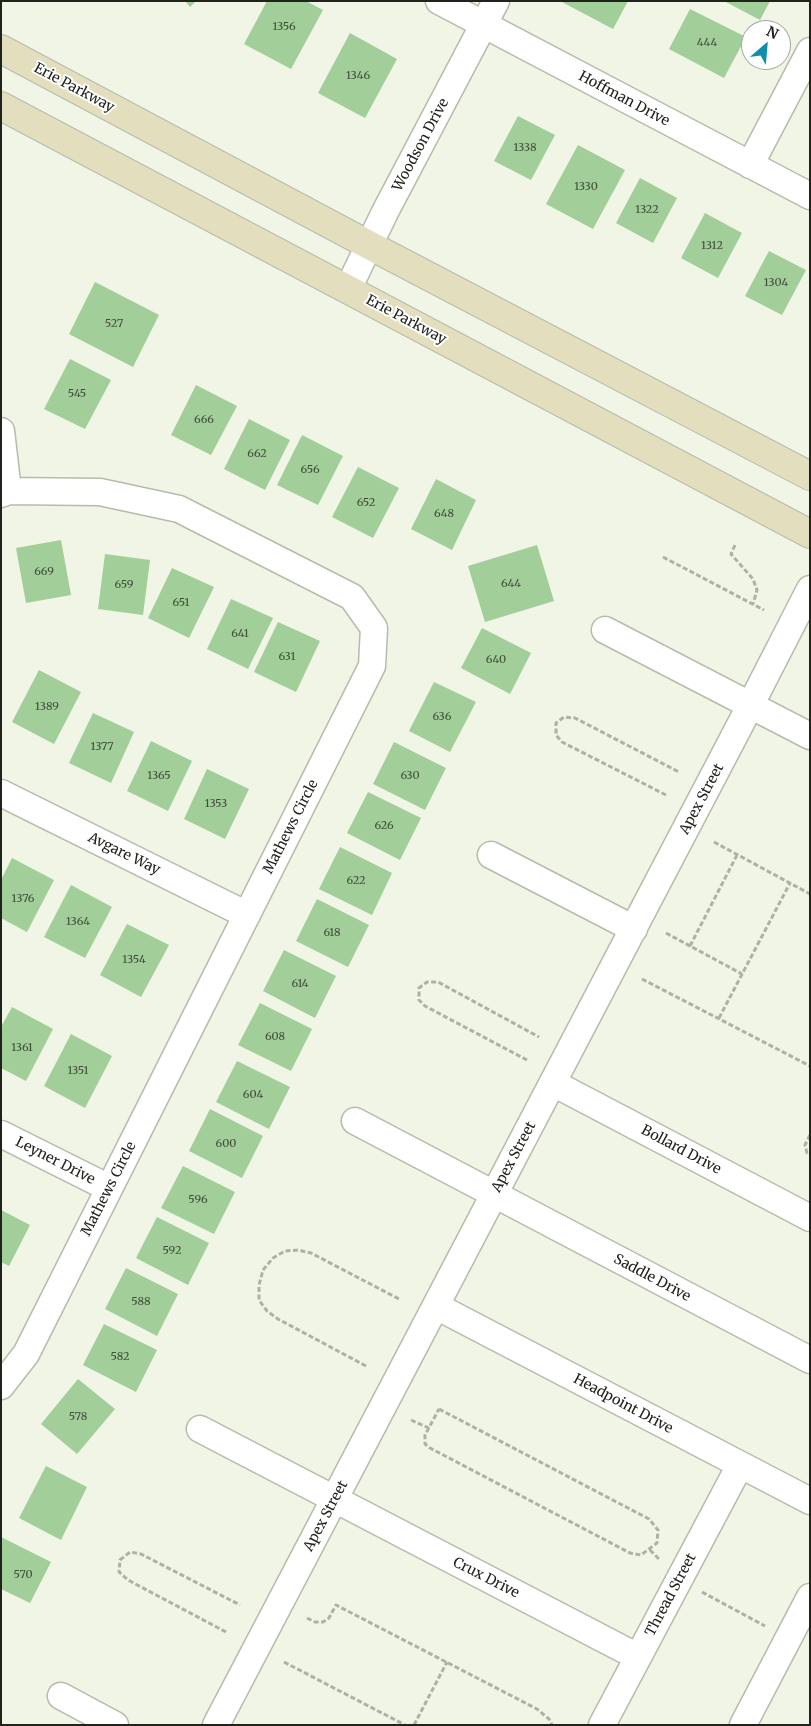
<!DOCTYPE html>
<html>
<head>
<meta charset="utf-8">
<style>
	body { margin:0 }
	#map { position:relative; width:811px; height:1726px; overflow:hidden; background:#f0f5e5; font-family:Merriweather,serif }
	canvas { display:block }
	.frame { position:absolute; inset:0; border:2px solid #20221c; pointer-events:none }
	.north { position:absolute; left:741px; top:20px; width:50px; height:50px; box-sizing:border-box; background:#fff; border:1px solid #a6a7a4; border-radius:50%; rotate:27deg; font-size:14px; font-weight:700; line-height:20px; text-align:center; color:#20221c }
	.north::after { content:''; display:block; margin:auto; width:18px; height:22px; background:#118eae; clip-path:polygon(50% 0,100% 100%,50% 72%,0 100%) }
</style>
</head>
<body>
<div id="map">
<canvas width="811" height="1726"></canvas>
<div class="frame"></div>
<div class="north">N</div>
</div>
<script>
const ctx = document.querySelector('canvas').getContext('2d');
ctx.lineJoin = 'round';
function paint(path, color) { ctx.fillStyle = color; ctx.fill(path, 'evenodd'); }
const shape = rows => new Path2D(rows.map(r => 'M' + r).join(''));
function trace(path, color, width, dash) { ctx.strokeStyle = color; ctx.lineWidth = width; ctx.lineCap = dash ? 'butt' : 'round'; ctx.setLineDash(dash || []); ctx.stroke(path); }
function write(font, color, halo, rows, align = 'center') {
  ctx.font = font + ' Merriweather,serif'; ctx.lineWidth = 4; ctx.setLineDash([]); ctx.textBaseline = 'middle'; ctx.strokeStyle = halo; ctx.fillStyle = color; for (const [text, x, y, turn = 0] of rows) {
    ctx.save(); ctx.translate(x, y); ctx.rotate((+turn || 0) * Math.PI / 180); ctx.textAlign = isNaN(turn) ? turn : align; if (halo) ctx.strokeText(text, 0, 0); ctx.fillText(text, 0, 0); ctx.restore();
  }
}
paint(shape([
	[185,1,196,1,190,7],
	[267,1,306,1,323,10,291,69,244,44],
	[560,1,628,1,613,29],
	[724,1,770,1,760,20],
	[690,9,746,37,724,78,669,49],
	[350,33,397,59,365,118,318,93],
	[518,116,555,135,531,180,494,161],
	[578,145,625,170,593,229,546,204],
	[640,178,677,198,653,243,616,223],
	[705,213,742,233,718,278,681,258],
	[769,251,806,270,782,315,745,296],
	[95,282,159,315,133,367,69,334],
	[70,359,111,380,85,429,44,409],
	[196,385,237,406,211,455,171,435],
	[249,419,290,440,265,490,224,469],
	[302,435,343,456,318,505,277,485],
	[358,467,399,488,373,538,332,517],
	[436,479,476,500,452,550,411,529],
	[61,540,71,595,26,603,16,548],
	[537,545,554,601,485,622,468,566],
	[105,554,150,560,143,615,98,609],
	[172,568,214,587,189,638,148,618],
	[231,599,273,618,248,669,207,649],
	[278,622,320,641,296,692,254,672],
	[482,628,531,653,510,694,461,668],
	[39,670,81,692,54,744,12,722],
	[434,682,476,702,450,752,409,731],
	[93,713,134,732,111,783,69,763],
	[151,741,192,761,168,811,127,791],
	[394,742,446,768,425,810,373,784],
	[207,769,249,789,225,839,184,819],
	[368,792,421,818,400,860,347,833],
	[340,847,392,873,372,915,319,889],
	[12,858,54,880,27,932,1,918,1,880],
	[71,885,112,907,85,958,44,937],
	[317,899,369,925,348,967,296,941],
	[127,924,169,945,141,997,100,975],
	[284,950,336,976,315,1018,263,991],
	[260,1003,312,1029,291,1071,238,1045],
	[12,1007,53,1029,26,1081,1,1068,1,1027],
	[71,1034,112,1056,85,1108,44,1086],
	[237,1061,290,1087,269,1129,216,1102],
	[210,1109,263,1136,242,1178,189,1151],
	[183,1166,235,1192,214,1234,161,1208],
	[1,1210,30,1225,9,1266,1,1262],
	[157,1217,209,1243,188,1285,136,1258],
	[126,1268,178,1294,157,1336,105,1309],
	[104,1324,157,1350,136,1392,83,1365],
	[78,1379,115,1409,77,1454,41,1424],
	[46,1466,87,1487,61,1540,19,1518],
	[1,1537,51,1562,30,1603,1,1589]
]), '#a1ce99');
const street = shape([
	[439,1,810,196],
	[750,165,810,51],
	[348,289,385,212,496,1],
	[1,431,8,491],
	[1,494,8,491,100,492,179,509,352,597,374,628,372,666,26,1354,1,1386],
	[605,630,810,736],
	[1,793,247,915],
	[491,855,634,929],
	[553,1083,810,1218],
	[355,1121,810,1360],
	[1,1134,109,1188],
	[436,1306,810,1501],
	[200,1429,638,1657],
	[61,1696,115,1725],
	[216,1725,750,706,810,589],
	[602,1725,740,1465],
	[743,1725,810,1597]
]);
const secondary = shape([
	[1,49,369,245,810,476],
	[1,106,810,534]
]);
trace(street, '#b6bbab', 29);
trace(secondary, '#b6bbab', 30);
trace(shape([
	[735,545,731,554,753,579,757,590,753,604],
	[663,557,764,610],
	[666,795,562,742,556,735,556,723,564,717,575,718,679,772],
	[714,842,810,894],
	[666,933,742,974],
	[690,946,737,855],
	[642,979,810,1066],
	[719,1018,790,883],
	[527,1060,425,1006,419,1000,419,988,427,982,438,982,539,1037],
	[810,1135,805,1145,807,1153,810,1154],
	[366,1366,278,1319,267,1311,259,1300,259,1285,263,1270,273,1258,285,1251,298,1250,311,1253,401,1300],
	[439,1409,649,1519,658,1530,657,1543,641,1555,630,1553,430,1448,425,1444,425,1435,439,1409],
	[411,1420,429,1428],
	[650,1550,660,1560],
	[702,1592,765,1626],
	[307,1618,315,1622,323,1622,329,1618,336,1605,537,1709,549,1719,552,1725],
	[226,1632,128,1580,119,1572,120,1560,130,1552,141,1554,240,1605],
	[284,1662,405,1725],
	[414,1725,447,1662]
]), '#aeb2a6', 3, [5, 2.5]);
trace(street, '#fff', 26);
trace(secondary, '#e3debe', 28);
write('11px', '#404d3b', null, [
	["1356",284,27],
	["444",707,43],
	["1346",358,76],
	["1338",525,148],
	["1330",586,187],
	["1322",647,210],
	["1312",712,246],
	["1304",776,283],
	["527",114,324],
	["545",77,394],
	["666",204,420],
	["662",257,454],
	["656",310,470],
	["652",366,503],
	["648",444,514],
	["669",44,572],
	["644",511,584],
	["659",124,585],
	["651",181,603],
	["641",240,634],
	["631",287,657],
	["640",496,660],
	["1389",47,707],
	["636",442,717],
	["1377",102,747],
	["1365",159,776],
	["630",410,776],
	["1353",216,804],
	["626",384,826],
	["622",356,881],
	["1376",23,899],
	["1364",78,922],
	["618",332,933],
	["1354",134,960],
	["614",300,984],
	["608",275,1037],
	["1361",22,1048],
	["1351",78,1071],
	["604",253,1095],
	["600",226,1144],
	["596",198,1200],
	["592",172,1251],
	["588",141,1302],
	["582",120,1357],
	["578",78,1417],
	["570",23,1575]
]);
write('14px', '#20221c', '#fff', [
	["Erie Parkway",74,88,28],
	["Hoffman Drive",624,99,28],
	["Woodson Drive",421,145,-62],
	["Erie Parkway",406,320,28],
	["Apex Street",702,799,-62],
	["Mathews Circle",291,827,-63],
	["Avgare Way",124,854,26],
	["Bollard Drive",681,1150,28],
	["Apex Street",514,1157,-62],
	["Leyner Drive",55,1161,27],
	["Mathews Circle",109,1189,-63],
	["Saddle Drive",652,1278,28],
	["Headpoint Drive",623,1404,28],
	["Apex Street",326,1516,-62],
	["Crux Drive",486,1578,27],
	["Thread Street",671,1595,-62]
]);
</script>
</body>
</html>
